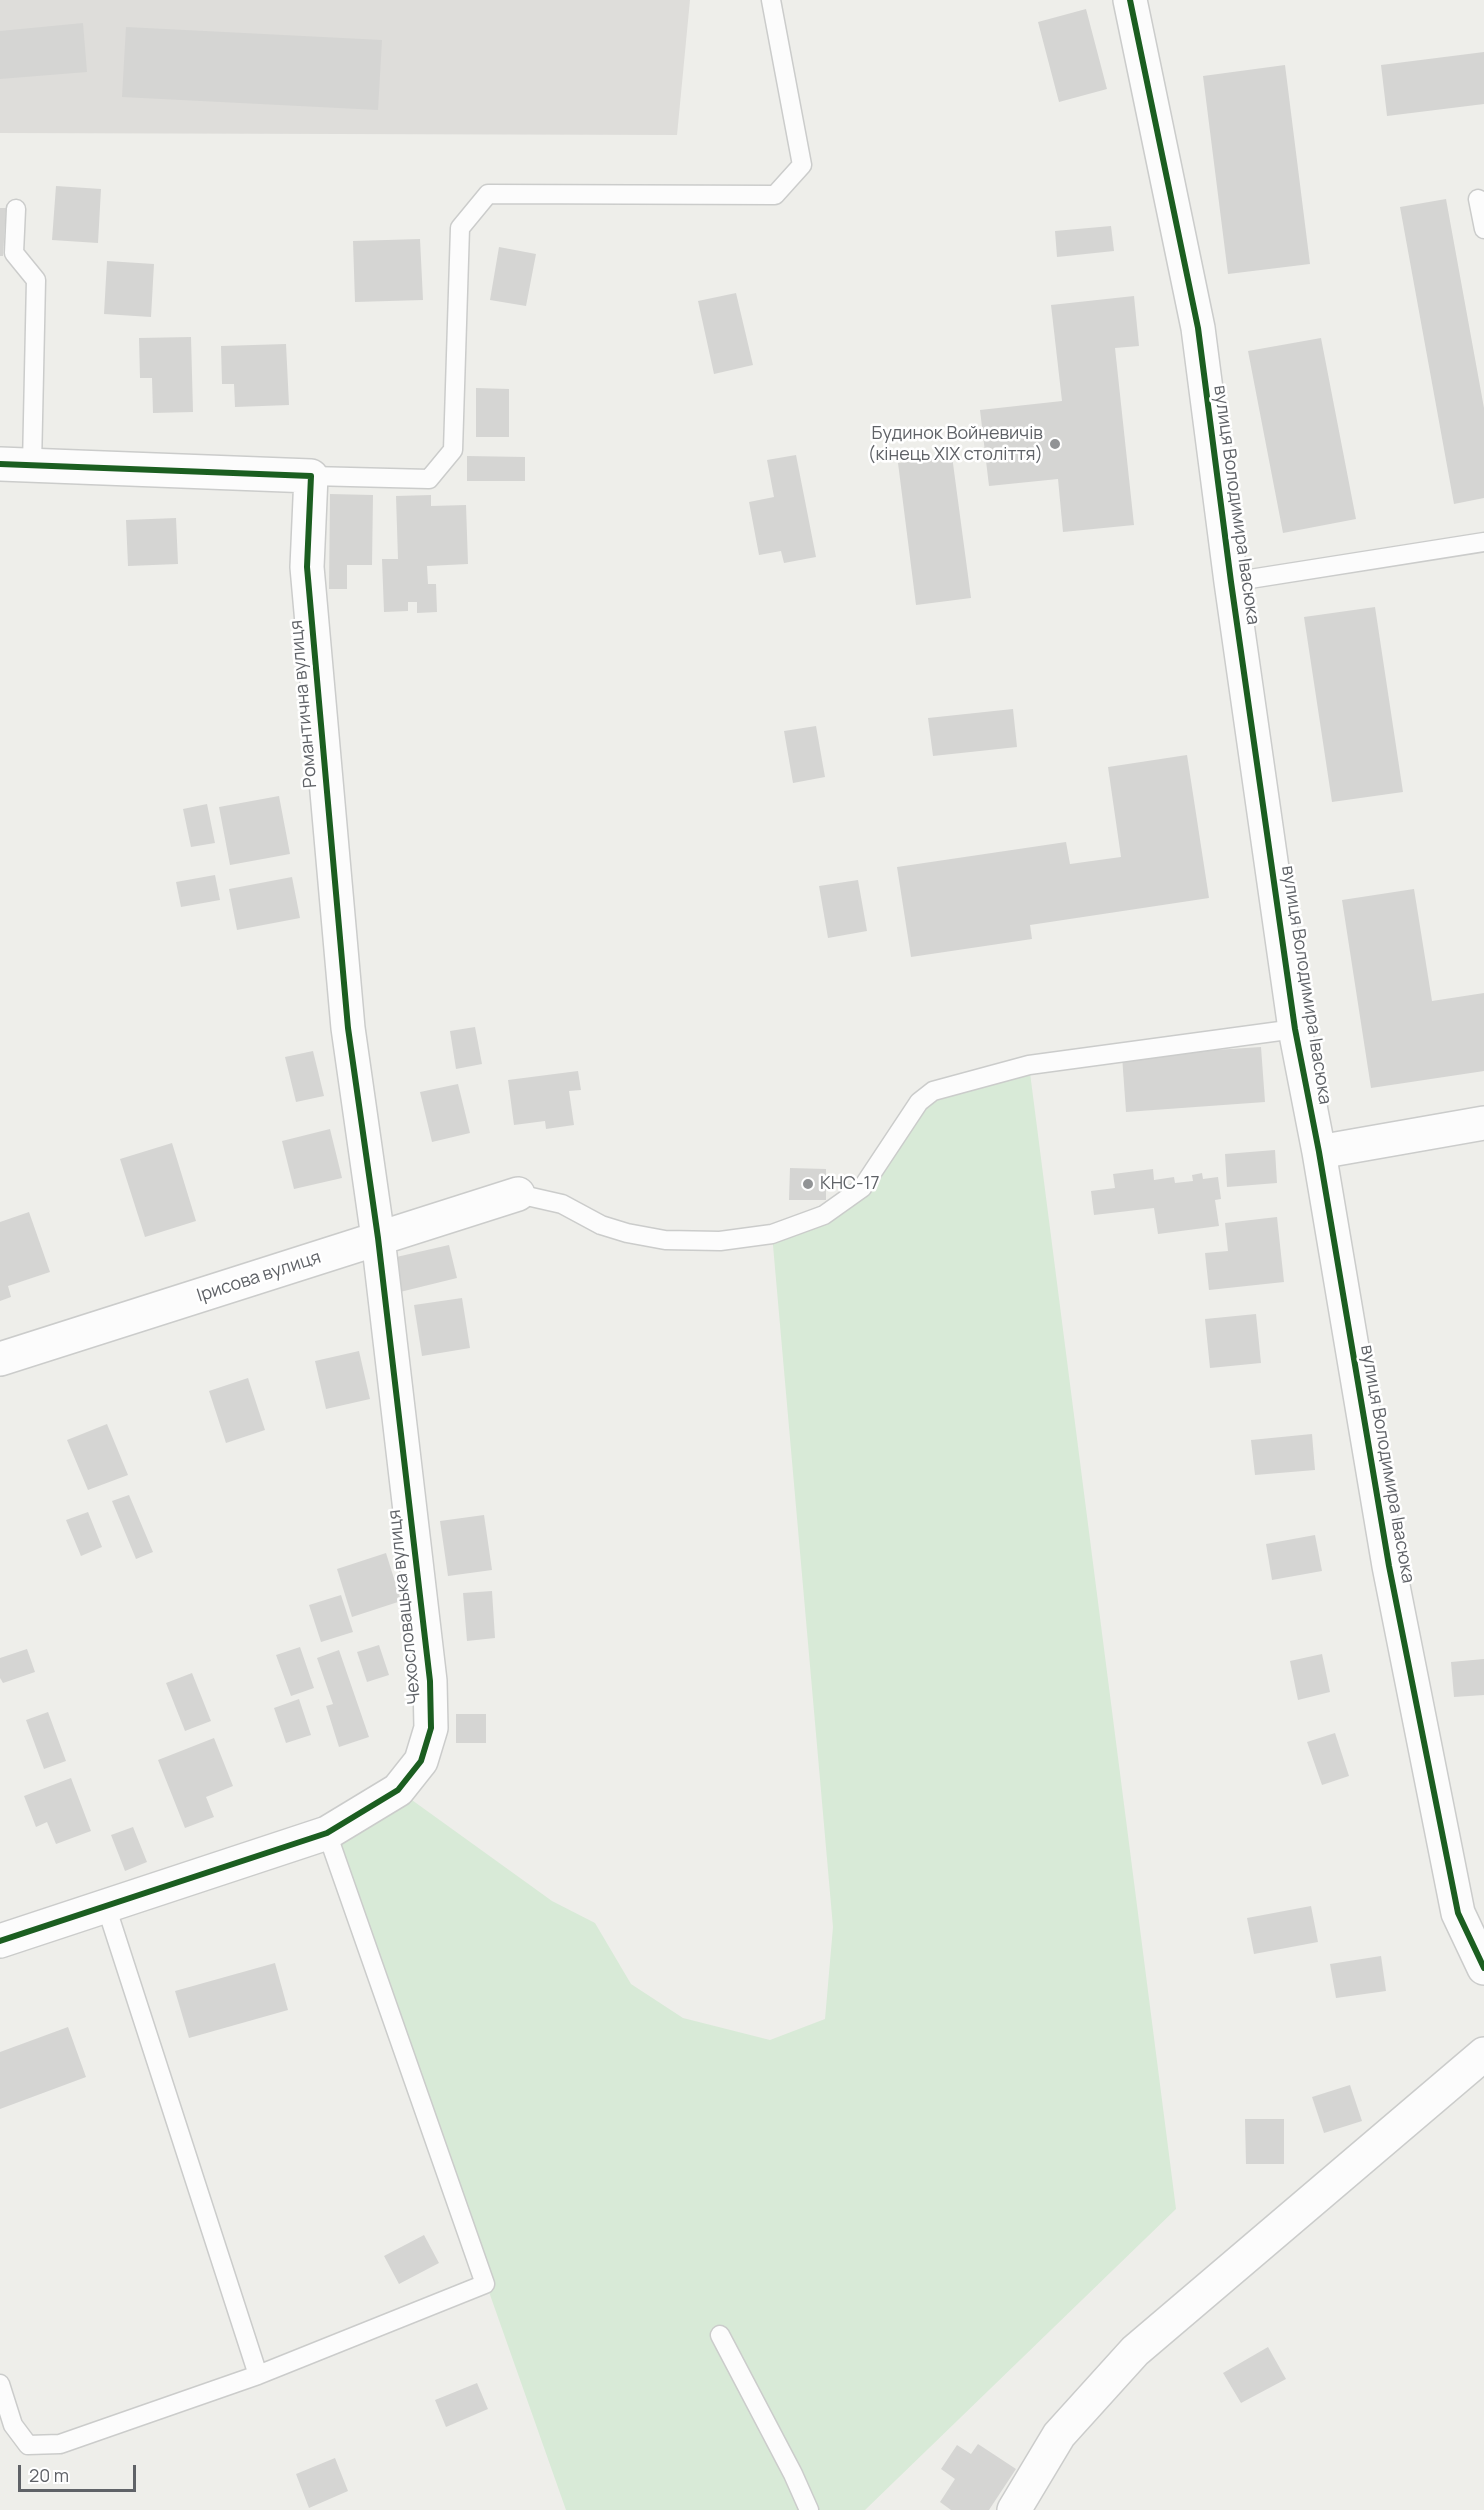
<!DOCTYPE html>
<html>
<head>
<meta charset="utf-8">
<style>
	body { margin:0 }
	#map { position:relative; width:1484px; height:2510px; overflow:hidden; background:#eeeeea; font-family:Manrope,sans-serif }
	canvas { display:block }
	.scale { position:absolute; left:18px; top:2465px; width:118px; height:27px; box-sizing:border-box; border:3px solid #5f6267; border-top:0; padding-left:8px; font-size:18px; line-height:21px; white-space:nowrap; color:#5f6267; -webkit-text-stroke:4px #fff; paint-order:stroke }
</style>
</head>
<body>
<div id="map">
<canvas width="1484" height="2510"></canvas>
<div class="scale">20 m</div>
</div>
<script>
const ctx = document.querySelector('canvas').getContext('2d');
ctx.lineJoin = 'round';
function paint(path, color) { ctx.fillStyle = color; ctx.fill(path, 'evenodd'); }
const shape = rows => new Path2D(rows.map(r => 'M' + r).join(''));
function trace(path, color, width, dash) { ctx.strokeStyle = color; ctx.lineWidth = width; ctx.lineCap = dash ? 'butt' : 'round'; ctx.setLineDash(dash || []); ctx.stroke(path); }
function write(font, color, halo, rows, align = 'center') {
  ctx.font = font + ' Manrope,sans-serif'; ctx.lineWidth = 5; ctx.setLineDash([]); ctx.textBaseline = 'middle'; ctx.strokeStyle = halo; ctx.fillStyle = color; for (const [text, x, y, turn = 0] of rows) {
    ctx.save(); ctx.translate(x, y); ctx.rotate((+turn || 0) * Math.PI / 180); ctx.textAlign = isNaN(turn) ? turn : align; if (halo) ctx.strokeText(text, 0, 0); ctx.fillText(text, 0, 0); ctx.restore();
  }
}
paint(shape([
	[0,0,690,0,677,135,0,133]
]), '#deddda');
paint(shape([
	[1029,1065,1176,2209,865,2510,566,2510,327,1833,398,1790,552,1901,595,1923,631,1984,683,2018,770,2040,825,2019,833,1927,772,1234,862,1188,919,1102]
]), '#d8ead7');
paint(shape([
	[1086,9,1107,89,1059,102,1038,22],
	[83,23,87,72,0,79,0,31],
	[126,27,382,40,378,110,122,97],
	[1484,52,1484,104,1387,116,1381,65],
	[1285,65,1310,264,1228,274,1203,76],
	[56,186,101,189,98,243,52,240],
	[1446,199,1484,408,1484,498,1454,504,1400,207],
	[0,208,6,208,3,256,0,256],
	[1111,226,1114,251,1057,257,1055,231],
	[420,239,423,300,355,302,353,241],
	[499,247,536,254,526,306,490,300],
	[107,261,154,264,151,317,104,314],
	[736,293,753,365,714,374,698,301],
	[1134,296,1139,346,1115,348,1134,525,1063,532,1058,479,989,486,980,410,1062,401,1051,305],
	[191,337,193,412,153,413,152,378,140,378,139,338],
	[1321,338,1356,519,1283,533,1248,351],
	[286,344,289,405,235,407,234,384,222,384,221,346],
	[476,388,509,389,509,437,476,437],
	[796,455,816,557,784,563,781,551,759,555,749,502,774,497,767,460],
	[467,456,525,457,525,481,467,481],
	[952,456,971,598,916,605,898,463],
	[330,494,373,495,372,565,347,565,347,589,329,589],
	[431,495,431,506,466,505,468,564,427,566,428,584,436,584,437,612,417,613,417,602,408,602,408,611,384,612,382,559,398,559,396,496],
	[176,518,178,564,128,566,126,520],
	[1375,607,1403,792,1332,802,1304,617],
	[1013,709,1017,747,933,756,928,718],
	[816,726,825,777,793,783,784,731],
	[1187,755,1209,898,1030,925,1032,939,911,957,897,867,1066,842,1070,864,1121,857,1108,767],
	[279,796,290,854,230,865,219,807],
	[207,804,215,843,191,847,183,809],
	[215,875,220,900,181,907,176,882],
	[292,877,300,918,237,930,229,889],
	[858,880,867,931,828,938,819,886],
	[1414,889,1432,1001,1484,993,1484,1071,1371,1088,1342,900],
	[475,1027,482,1064,456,1069,450,1031],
	[1261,1047,1265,1102,1126,1112,1122,1056],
	[313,1051,324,1096,296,1102,285,1057],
	[578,1071,581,1090,569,1091,574,1125,546,1129,545,1121,514,1125,508,1080],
	[458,1084,470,1133,432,1142,420,1092],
	[330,1129,342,1178,294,1189,282,1141],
	[172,1143,196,1221,145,1237,120,1159],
	[1275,1150,1277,1183,1227,1187,1225,1154],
	[790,1168,826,1169,826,1200,789,1200],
	[1153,1169,1154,1180,1174,1177,1175,1183,1193,1181,1192,1175,1202,1173,1203,1179,1218,1177,1221,1199,1215,1200,1219,1226,1158,1234,1154,1208,1094,1215,1091,1191,1115,1188,1113,1174],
	[29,1212,50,1272,8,1286,11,1297,0,1301,0,1222],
	[1277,1217,1284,1282,1209,1290,1205,1253,1228,1251,1225,1223],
	[449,1245,457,1278,400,1292,392,1258],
	[462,1298,470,1348,422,1356,414,1305],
	[1256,1314,1261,1363,1210,1368,1205,1319],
	[359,1351,370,1399,326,1409,315,1361],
	[248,1378,265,1430,226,1443,209,1391],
	[107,1424,128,1475,88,1490,67,1440],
	[1312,1434,1315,1470,1255,1475,1251,1440],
	[129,1495,153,1552,136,1559,112,1501],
	[88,1512,102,1547,81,1556,66,1520],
	[484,1515,492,1570,448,1576,440,1521],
	[1315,1535,1322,1571,1272,1580,1266,1544],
	[386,1553,401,1601,352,1617,337,1569],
	[492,1591,495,1638,467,1641,463,1593],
	[341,1595,353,1632,321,1642,309,1605],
	[379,1645,389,1675,367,1682,357,1652],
	[300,1647,314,1688,291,1696,276,1655],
	[27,1649,35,1672,3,1683,0,1678,0,1658],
	[339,1650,369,1737,339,1747,326,1706,333,1704,317,1658],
	[1322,1654,1330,1692,1298,1700,1290,1661],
	[1484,1659,1484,1695,1454,1697,1451,1662],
	[192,1673,211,1721,185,1731,166,1683],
	[299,1699,311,1735,286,1743,274,1708],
	[48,1712,66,1761,44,1769,26,1720],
	[456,1714,486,1714,486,1743,456,1743],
	[1335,1733,1349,1776,1322,1785,1307,1742],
	[214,1738,233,1786,206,1797,214,1817,185,1828,158,1760],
	[71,1778,91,1831,56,1844,47,1822,36,1827,24,1796],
	[133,1827,147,1862,125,1871,111,1835],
	[1311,1906,1318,1942,1254,1954,1247,1918],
	[1381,1956,1386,1991,1336,1998,1330,1964],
	[275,1963,288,2010,189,2038,175,1991],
	[68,2027,86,2077,0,2109,0,2052],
	[1350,2085,1362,2121,1324,2133,1312,2097],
	[1245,2119,1284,2119,1284,2164,1246,2164],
	[424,2235,439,2263,399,2284,384,2256],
	[1268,2347,1286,2379,1241,2403,1223,2373],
	[477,2383,488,2409,446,2427,435,2400],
	[978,2444,1016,2469,989,2510,951,2510,940,2502,955,2479,941,2469,957,2445,971,2454],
	[335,2458,348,2491,309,2508,296,2474]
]), '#d5d5d3');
const service = shape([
	[1478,199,1484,229],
	[16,209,14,253,36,280,32,465],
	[311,476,429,479,453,450,460,228,488,194,775,195,802,165,771,0],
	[1231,582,1484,542],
	[518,1194,562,1204,601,1225,627,1233,665,1240,720,1241,772,1234,824,1215,862,1188,919,1102,933,1091,1029,1065,1295,1029],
	[106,1906,258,2375],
	[720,2335,793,2474,809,2510],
	[0,2384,13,2425,28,2445,60,2444,258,2375,485,2284,327,1833]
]);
const minor = shape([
	[1130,0,1198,328,1231,582,1295,1029,1319,1152,1389,1566,1458,1913,1484,1968],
	[0,464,311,476,307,567,348,1028,378,1238,430,1681,431,1728,421,1761,398,1790,327,1833,0,1941],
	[1319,1152,1484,1123],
	[0,1359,518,1194],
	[1014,2510,1059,2435,1135,2351,1484,2054]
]);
trace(service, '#cbcccb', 21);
trace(minor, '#cbcccb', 36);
trace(service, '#fcfcfc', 18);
trace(minor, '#fcfcfc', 33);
trace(shape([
	[1130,0,1198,328,1231,582,1295,1029,1319,1152,1389,1566,1458,1913,1484,1968],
	[0,464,311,476,307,567,348,1028,378,1238,430,1681,431,1728,421,1761,398,1790,327,1833,0,1941]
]), '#1b5e20', 6);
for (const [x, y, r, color] of [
	[1055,444,6,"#919395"],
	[808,1184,6,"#919395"]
]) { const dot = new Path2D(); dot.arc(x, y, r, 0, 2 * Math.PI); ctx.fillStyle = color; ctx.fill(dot); trace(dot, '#fff', 2); }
write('18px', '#5f6267', '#fff', [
	["Будинок Войневичів",1043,434],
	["(кінець ХІХ століття)",1043,455],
	["КНС-17",820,1184,"left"]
], 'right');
write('18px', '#5f6267', '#fff', [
	["вулиця Володимира Івасюка",1236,505,82],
	["Романтична вулиця",304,704,-95],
	["вулиця Володимира Івасюка",1306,985,81],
	["Ірисова вулиця",259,1277,-18],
	["вулиця Володимира Івасюка",1387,1464,80],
	["Чехословацька вулиця",405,1607,-96]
]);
</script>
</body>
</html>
